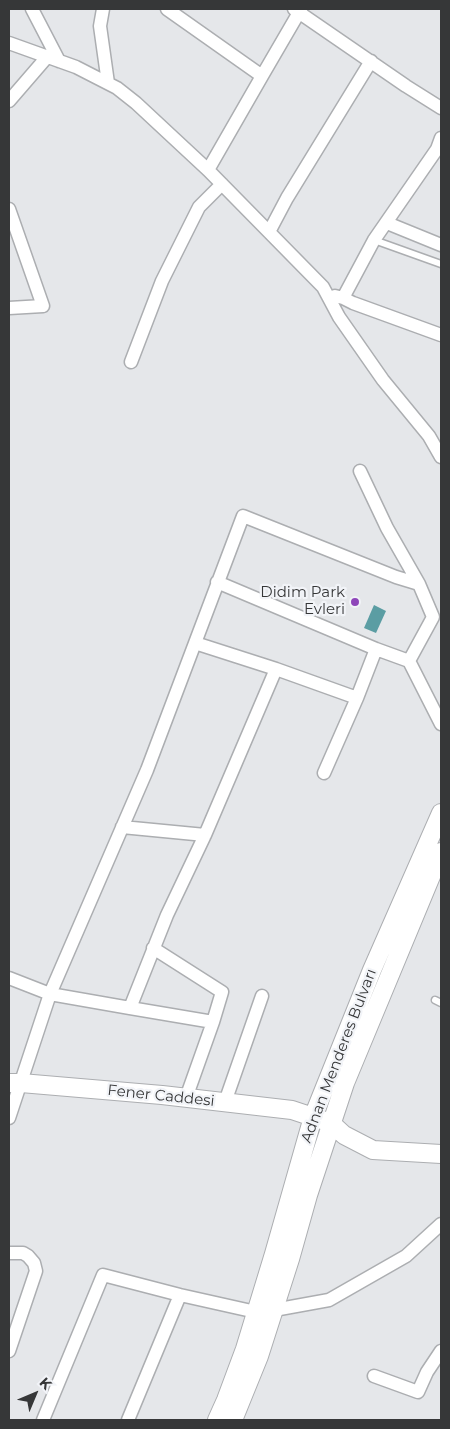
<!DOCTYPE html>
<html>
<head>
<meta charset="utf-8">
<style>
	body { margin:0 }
	#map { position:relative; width:450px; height:1429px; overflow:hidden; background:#e5e7ea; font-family:Montserrat,sans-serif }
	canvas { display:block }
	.frame { position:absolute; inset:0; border:10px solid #363738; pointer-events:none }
	.north { position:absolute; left:10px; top:1369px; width:50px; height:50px; -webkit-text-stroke:4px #f2f4f8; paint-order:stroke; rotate:45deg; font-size:14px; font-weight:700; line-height:20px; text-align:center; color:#363738 }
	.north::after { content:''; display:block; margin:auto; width:18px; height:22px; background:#363738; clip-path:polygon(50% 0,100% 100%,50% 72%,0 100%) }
</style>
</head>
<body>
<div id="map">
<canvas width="450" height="1429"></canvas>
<div class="frame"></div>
<div class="north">K</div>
</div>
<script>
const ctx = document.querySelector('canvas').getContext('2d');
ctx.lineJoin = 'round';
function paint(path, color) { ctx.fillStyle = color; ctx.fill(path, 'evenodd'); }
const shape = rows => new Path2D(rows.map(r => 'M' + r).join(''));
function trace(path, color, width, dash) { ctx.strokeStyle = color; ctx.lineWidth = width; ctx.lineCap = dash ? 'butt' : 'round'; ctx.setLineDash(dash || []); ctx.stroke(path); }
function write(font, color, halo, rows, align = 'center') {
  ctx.font = font + ' Montserrat,sans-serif'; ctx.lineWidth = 4.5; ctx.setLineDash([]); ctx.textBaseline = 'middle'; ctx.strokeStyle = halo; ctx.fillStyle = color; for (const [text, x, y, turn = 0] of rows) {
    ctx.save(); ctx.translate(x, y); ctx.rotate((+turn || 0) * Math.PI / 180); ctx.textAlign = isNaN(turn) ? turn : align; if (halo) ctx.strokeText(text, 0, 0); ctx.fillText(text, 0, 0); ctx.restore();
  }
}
paint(shape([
	[374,605,386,611,376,633,364,628]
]), '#5b9da3');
const lane = shape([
	[374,240,441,264],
	[435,1000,441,1003]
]);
const street = shape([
	[32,9,59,61],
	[103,9,100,26,108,83],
	[167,9,262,76,208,170],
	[294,9,406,86,441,108],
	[9,43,76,67,117,88,136,103,208,170,323,287,339,317,383,380,429,436,441,457],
	[262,76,301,9],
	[9,101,47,57],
	[9,209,43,306,9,308],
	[387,223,441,245],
	[269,232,287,198,371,61],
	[335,296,343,298,353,303,441,335],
	[343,298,374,240,437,149,441,138],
	[131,362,162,281,199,207,222,184],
	[360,471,387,528,419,584,433,617,409,661],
	[217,582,376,649,409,661,441,724],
	[195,643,276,669,357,698],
	[324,773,357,698,376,649],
	[122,827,205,835],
	[153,948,222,992,213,1022,186,1098],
	[9,978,50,994,130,1008,167,915,205,835,276,669],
	[130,1008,213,1022],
	[225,1102,262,996],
	[9,1118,50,994,147,770,243,516,396,577,419,584],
	[9,1253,23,1253,28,1256,34,1263,36,1271,9,1351],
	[274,1310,329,1300,406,1256,441,1224],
	[374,1376,418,1392,427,1372,441,1351],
	[43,1420,103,1275,180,1295,256,1312],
	[128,1420,180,1295]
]);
const secondary = shape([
	[9,1083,21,1083,162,1095,292,1110,331,1123,344,1135,373,1150,441,1154],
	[217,1420,226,1400,245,1349,274,1254,313,1117,372,970,441,813],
	[233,1420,259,1356,290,1259,308,1195,345,1083,441,852]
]);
trace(lane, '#acaeb1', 9);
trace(street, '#acaeb1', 15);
trace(secondary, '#acaeb1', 20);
trace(lane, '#fff', 6);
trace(street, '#fff', 12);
trace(secondary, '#fff', 18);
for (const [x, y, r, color] of [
	[355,602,5,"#8e46b9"]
]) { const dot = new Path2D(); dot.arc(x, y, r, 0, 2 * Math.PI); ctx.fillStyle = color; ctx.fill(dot); trace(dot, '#f2f4f8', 2); }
write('15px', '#363738', '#f2f4f8', [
	["Didim Park",345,593],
	["Evleri",345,610]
], 'right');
write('15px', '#363738', '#f2f4f8', [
	["Adnan Menderes Bulvarı",339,1056,-69],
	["Fener Caddesi",161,1096,6]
]);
</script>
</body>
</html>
